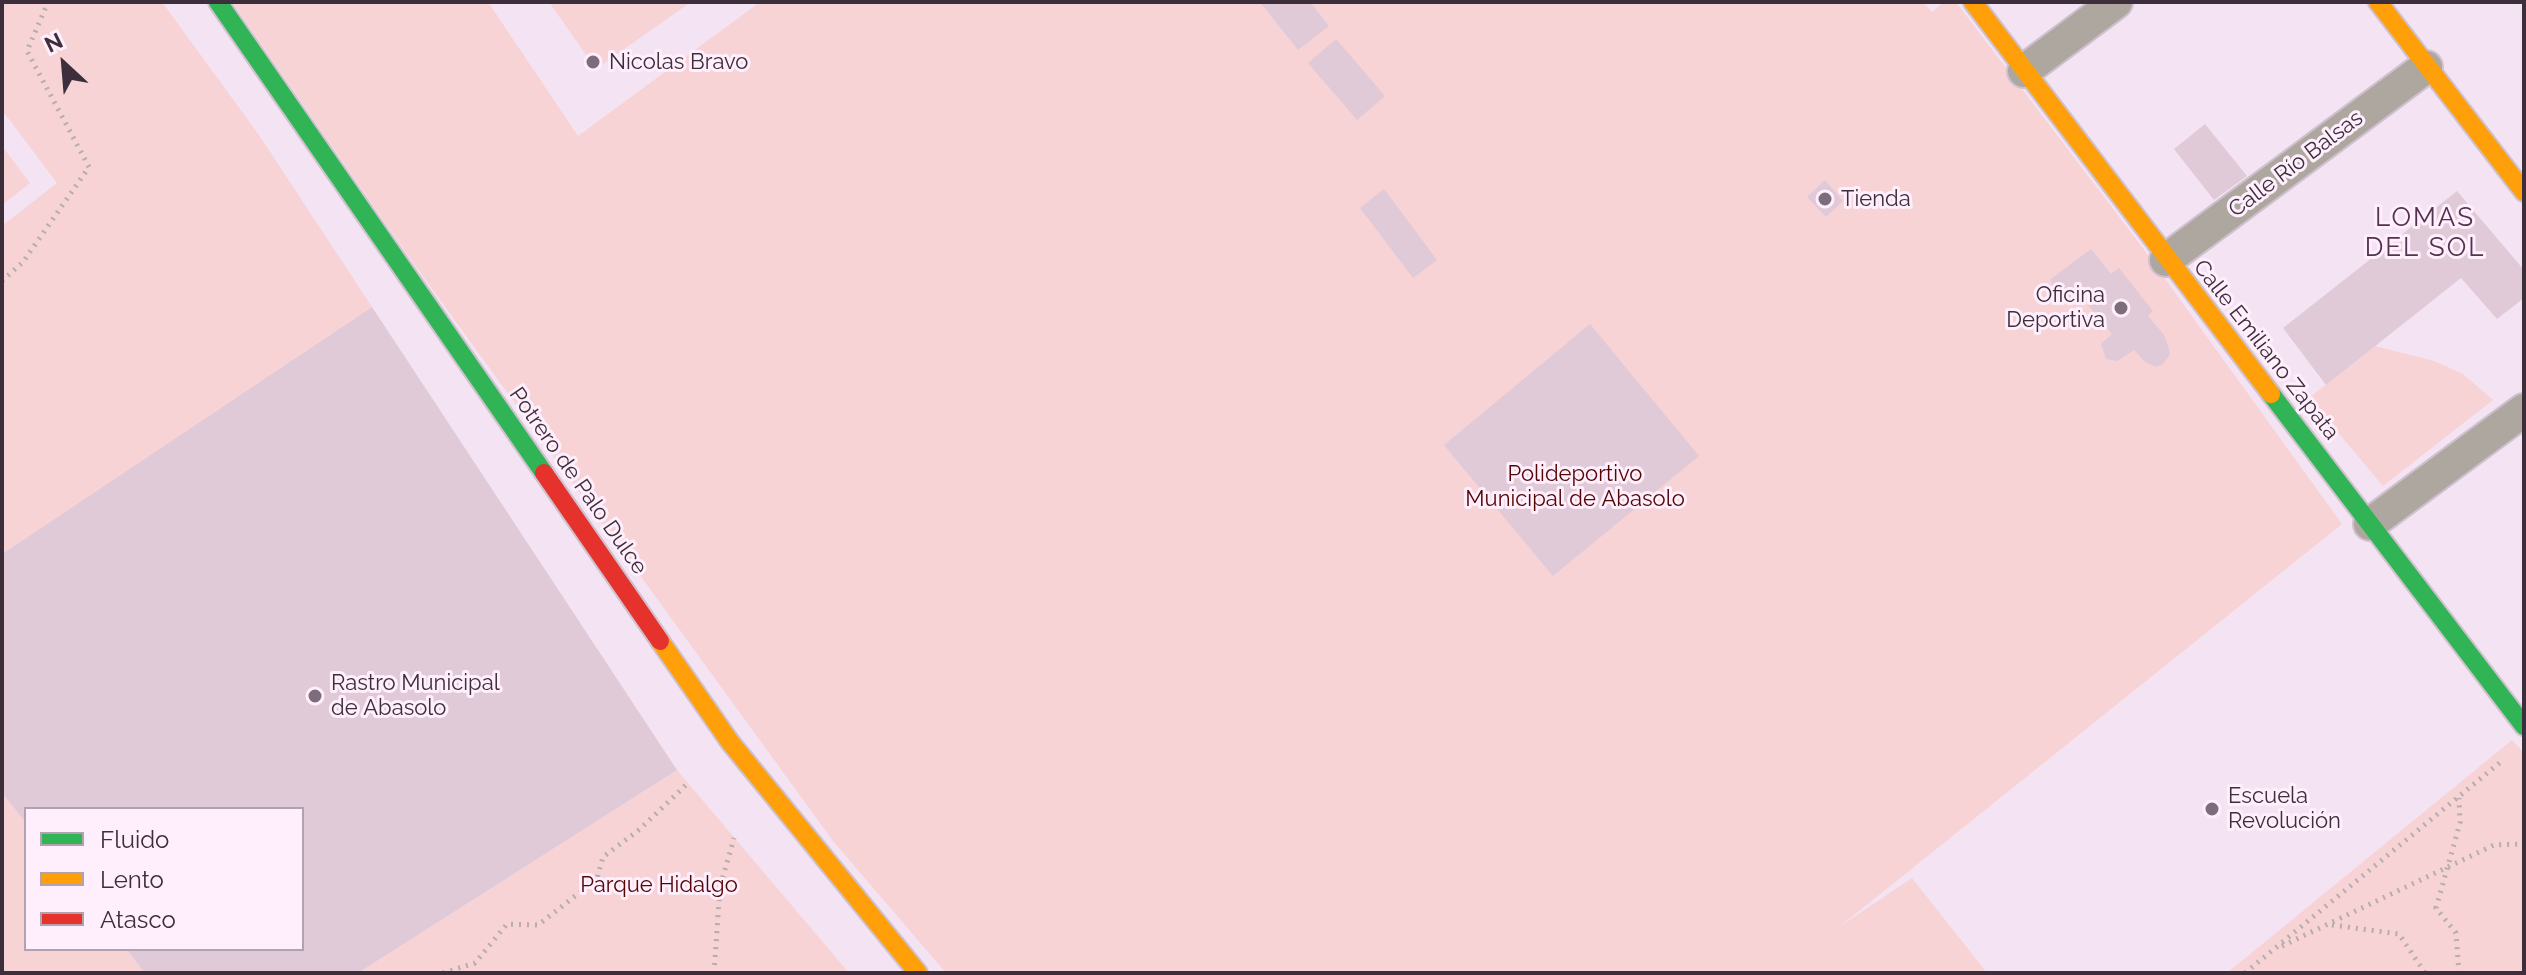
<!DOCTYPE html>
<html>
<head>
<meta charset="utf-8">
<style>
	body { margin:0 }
	#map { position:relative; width:2526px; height:975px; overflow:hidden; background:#f4e3f2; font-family:Raleway,sans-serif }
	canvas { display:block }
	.frame { position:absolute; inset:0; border:4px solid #3d2e3c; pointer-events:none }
	.legend { position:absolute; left:24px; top:807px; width:280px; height:144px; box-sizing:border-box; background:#ffeffd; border:2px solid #b1a2b0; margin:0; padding:10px 14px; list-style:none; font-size:24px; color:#3d2e3c }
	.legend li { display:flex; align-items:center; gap:16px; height:40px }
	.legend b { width:40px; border:2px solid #b1a2b0 }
	.north { position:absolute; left:24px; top:24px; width:80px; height:80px; -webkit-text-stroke:6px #ffeffd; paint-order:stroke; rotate:334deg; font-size:22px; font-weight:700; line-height:32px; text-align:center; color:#3d2e3c }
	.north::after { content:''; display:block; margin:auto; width:28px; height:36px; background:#3d2e3c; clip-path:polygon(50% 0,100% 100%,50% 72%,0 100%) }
</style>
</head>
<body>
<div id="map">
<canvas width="2526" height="975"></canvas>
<div class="frame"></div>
<ul class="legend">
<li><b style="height:10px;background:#30b455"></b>Fluido</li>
<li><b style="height:10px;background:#ff9f0a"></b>Lento</li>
<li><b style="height:10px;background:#e5322d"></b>Atasco</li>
</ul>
<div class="north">N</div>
</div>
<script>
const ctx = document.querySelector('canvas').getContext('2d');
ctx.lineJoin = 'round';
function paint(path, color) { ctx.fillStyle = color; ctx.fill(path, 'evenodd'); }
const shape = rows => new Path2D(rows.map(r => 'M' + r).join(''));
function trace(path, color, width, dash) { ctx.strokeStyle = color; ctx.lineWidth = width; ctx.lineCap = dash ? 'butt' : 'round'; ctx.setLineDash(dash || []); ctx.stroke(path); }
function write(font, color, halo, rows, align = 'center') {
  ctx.font = font + ' Raleway,sans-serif'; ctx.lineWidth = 6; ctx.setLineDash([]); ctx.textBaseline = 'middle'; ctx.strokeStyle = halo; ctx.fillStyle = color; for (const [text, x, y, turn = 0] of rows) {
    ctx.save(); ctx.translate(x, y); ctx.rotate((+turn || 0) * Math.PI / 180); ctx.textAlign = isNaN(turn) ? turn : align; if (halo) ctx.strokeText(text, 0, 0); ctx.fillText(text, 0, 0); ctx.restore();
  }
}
paint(shape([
	[2,2,162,2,259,135,372,307,2,554,2,226,57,183,2,110],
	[232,2,488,2,578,136,760,2,1923,2,1932,12,1944,2,1956,2,2142,247,2342,524,1839,927,1912,878,1987,973,946,973,833,841,411,260],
	[549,2,691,2,596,69],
	[2,146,30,183,2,205],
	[2375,346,2434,361,2463,374,2493,400,2383,486,2309,398],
	[2512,740,2524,753,2524,973,2227,973],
	[677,770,849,973,358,973],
	[2,793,26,823,26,949,126,949,145,973,2,973]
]), '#f7d3d5');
paint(shape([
	[1260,2,1310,2,1329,26,1298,50],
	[1336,39,1385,96,1357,120,1308,63],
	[2205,124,2247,176,2214,200,2174,149],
	[1825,180,1843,201,1826,217,1807,197],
	[1384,189,1437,260,1413,278,1360,208],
	[2457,191,2524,270,2524,298,2497,319,2461,278,2326,385,2283,328],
	[2091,249,2111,274,2119,268,2153,311,2148,316,2164,335,2169,349,2170,355,2162,365,2156,367,2145,362,2134,350,2117,361,2106,359,2101,344,2112,334,2088,305,2093,300,2087,293,2069,305,2053,293,2051,279],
	[372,307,677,770,358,973,145,973,126,949,302,949,302,809,26,809,26,823,2,793,2,554],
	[1590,324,1699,456,1553,576,1444,445]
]), '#e0cad8');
const street = shape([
	[2024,71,2116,2],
	[2166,260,2426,67],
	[2370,524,2524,410]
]);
const fast = shape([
	[218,2,544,473],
	[2271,394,2524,726]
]);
const slow = shape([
	[1973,2,2271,394],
	[2378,2,2524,192],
	[660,641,730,742,918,973]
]);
const jam = shape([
	[544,473,660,641]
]);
trace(street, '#cec0cd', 36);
trace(fast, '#cec0cd', 22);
trace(slow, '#cec0cd', 22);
trace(jam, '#cec0cd', 22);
trace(shape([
	[2,281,23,262,89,167,27,51,48,2],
	[2332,925,2399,934,2425,973],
	[2282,946,2494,845,2524,844],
	[443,973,475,963,507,924,538,925,597,879,603,857,640,829,688,783],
	[714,973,720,887,734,838],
	[2245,973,2503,760],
	[2459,973,2456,933,2436,908,2460,823,2459,798]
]), '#b6adac', 5, [2, 6]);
trace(street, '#ada7a0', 32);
trace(fast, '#30b455', 18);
trace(slow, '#ff9f0a', 18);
trace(jam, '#e5322d', 18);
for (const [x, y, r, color] of [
	[593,62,8,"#7d6d7c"],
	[1825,199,8,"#7d6d7c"],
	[2121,308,8,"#7d6d7c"],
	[315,696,8,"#7d6d7c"],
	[2212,809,8,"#7d6d7c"]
]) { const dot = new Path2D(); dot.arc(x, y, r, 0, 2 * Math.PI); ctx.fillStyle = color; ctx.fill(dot); trace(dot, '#ffeffd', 3); }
write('22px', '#3d2e3c', '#ffeffd', [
	["Nicolas Bravo",609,62],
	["Tienda",1841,199],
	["Oficina",2105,295,"right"],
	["Deportiva",2105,320,"right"],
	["Rastro Municipal",331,683],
	["de Abasolo",331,708],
	["Escuela",2228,796],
	["Revolución",2228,821]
], 'left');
write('22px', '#3d2e3c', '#ffeffd', [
	["Calle Río Balsas",2296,164,-37],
	["Calle Emiliano Zapata",2266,350,52],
	["Potrero de Palo Dulce",578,481,55]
]);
write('22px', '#530604', '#ffeffd', [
	["Polideportivo",1575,474],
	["Municipal de Abasolo",1575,499],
	["Parque Hidalgo",659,885]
]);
ctx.letterSpacing = '2px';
write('26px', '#51324f', '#ffeffd', [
	["LOMAS",2425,218],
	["DEL SOL",2425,248]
]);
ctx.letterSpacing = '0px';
</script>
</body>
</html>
